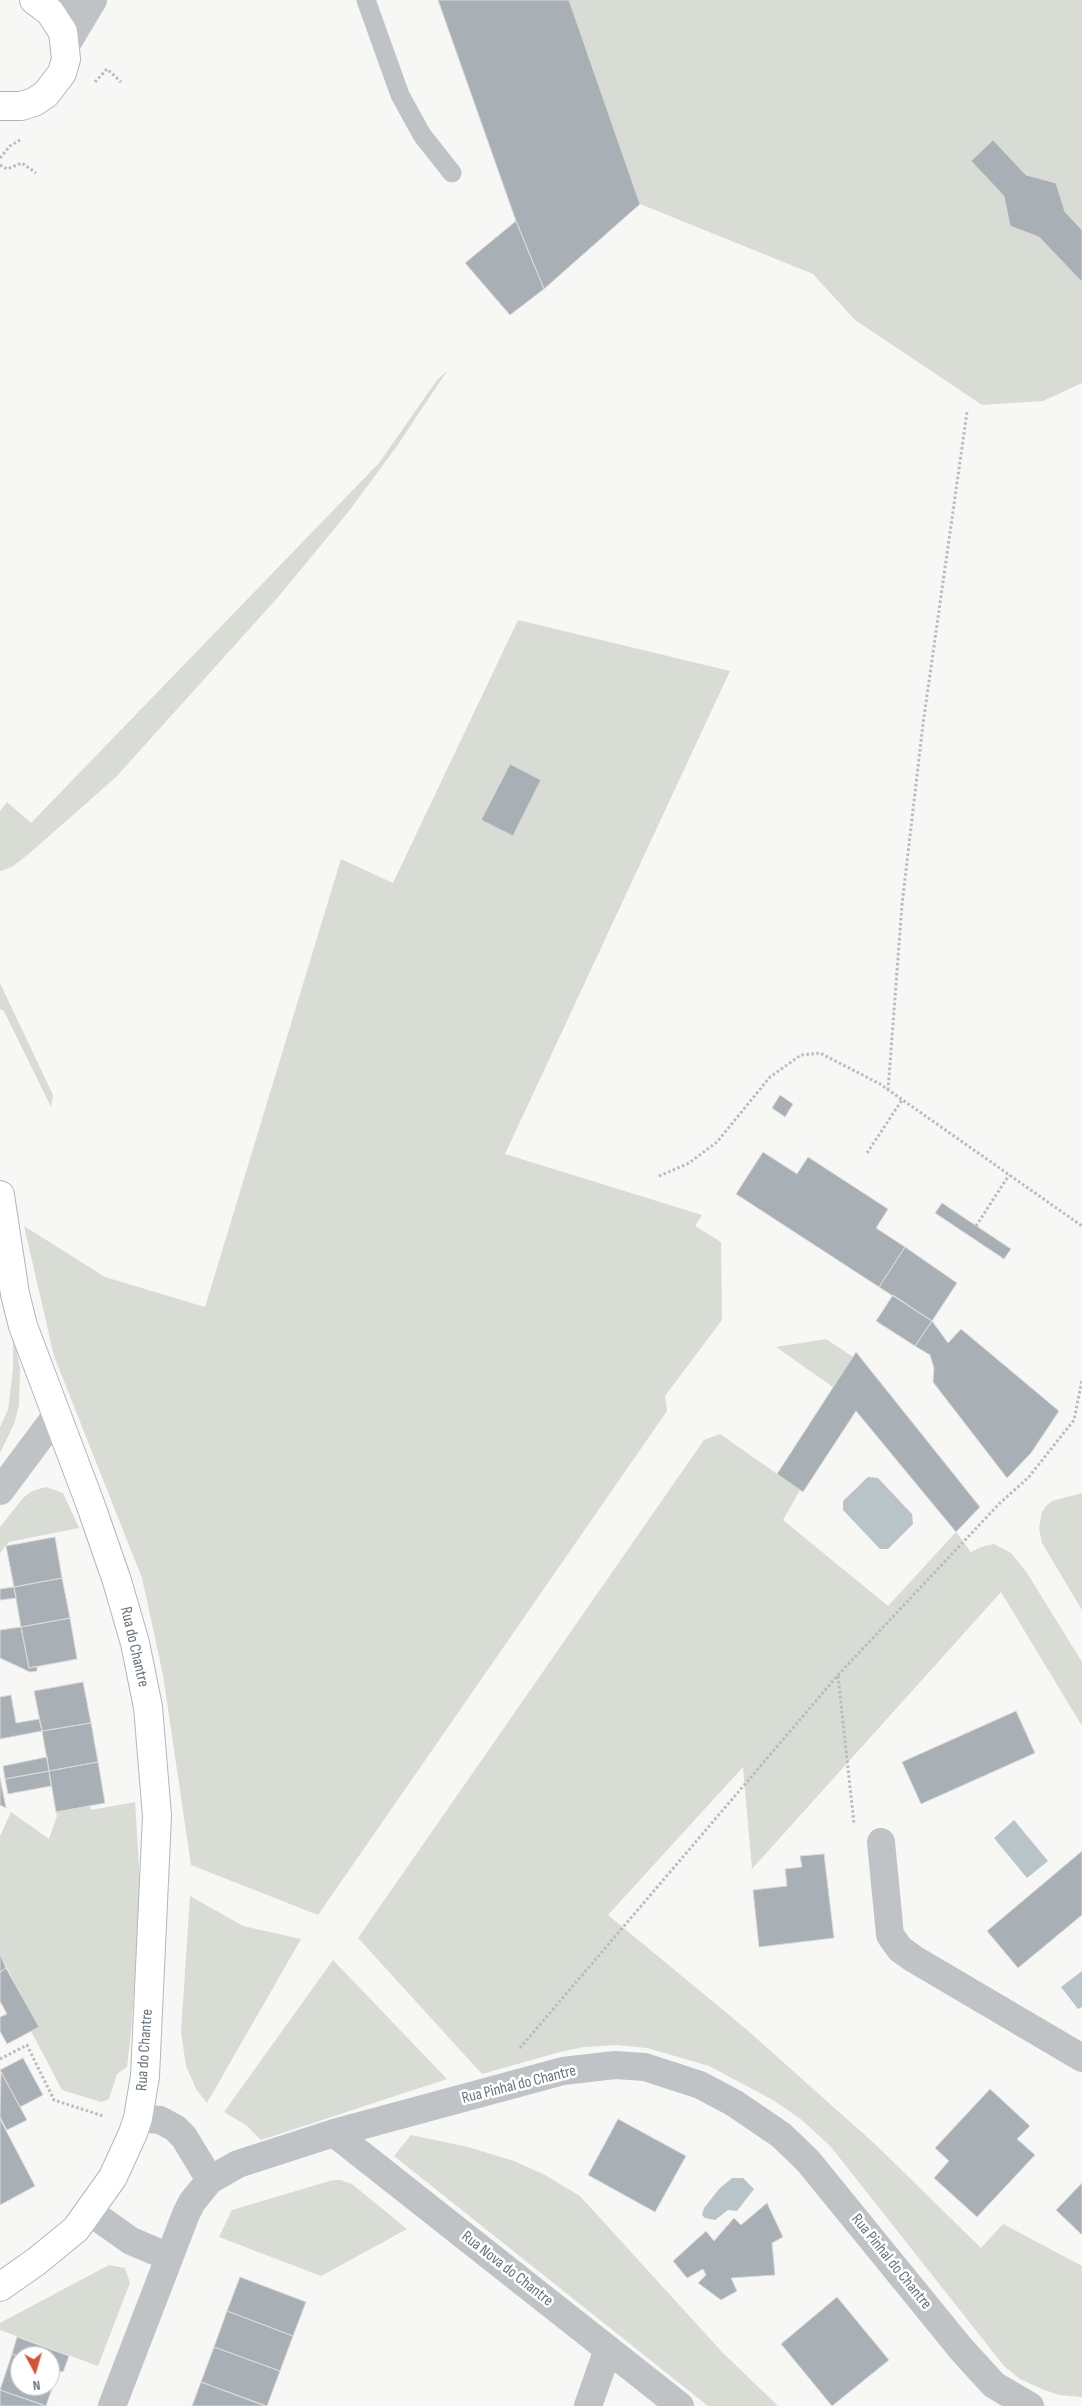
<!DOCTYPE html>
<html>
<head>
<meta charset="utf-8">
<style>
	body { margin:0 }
	#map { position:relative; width:1082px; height:2406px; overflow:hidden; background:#f7f7f5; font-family:"Sofia Sans Condensed",sans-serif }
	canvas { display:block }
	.north { position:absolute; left:10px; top:2346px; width:50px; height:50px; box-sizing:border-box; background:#fff; border:1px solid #c1c7cb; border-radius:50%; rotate:174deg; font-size:14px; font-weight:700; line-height:20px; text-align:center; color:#65747e }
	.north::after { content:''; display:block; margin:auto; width:18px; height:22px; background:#d65236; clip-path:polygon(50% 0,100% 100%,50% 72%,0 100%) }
</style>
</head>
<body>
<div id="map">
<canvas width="1082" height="2406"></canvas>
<div class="north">N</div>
</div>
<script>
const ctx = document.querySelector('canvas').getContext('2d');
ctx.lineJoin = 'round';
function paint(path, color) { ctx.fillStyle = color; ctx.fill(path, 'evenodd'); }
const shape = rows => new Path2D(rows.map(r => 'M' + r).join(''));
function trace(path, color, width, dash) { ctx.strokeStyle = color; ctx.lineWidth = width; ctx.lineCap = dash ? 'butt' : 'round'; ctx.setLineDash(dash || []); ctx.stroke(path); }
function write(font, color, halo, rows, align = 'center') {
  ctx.font = font + ' "Sofia Sans Condensed",sans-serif'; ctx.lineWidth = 5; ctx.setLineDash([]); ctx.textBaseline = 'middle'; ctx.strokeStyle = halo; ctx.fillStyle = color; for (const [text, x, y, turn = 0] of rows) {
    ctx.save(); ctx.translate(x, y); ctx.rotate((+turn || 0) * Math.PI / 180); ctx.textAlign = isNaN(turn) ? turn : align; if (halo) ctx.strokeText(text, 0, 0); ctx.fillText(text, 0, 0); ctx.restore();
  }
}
paint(shape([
	[569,0,1082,0,1082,383,1043,401,982,405,855,320,813,274,640,204],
	[447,371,397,446,349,511,279,596,116,777,31,852,12,867,0,871,0,811,7,802,31,823,379,463,437,380],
	[518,620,730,671,505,1154,702,1215,695,1226,721,1242,722,1320,665,1396,667,1411,318,1915,191,1865,163,1675,142,1578,54,1356,24,1226,105,1277,205,1307,341,859,393,883],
	[0,983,53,1095,51,1107,4,1011,0,1009],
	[13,1332,20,1368,19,1405,14,1424,0,1453,0,1427,8,1410,13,1369],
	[826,1339,853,1357,833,1387,776,1347],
	[720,1434,800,1490,783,1520,888,1606,956,1532,971,1552,981,1547,994,1544,1011,1553,1027,1573,1082,1662,1082,1726,1001,1592,752,1869,743,1767,608,1915,746,2029,876,2145,981,2248,1003,2224,1082,2266,1082,2397,1059,2395,1042,2389,1020,2379,1004,2366,831,2147,802,2120,773,2100,709,2066,647,2048,616,2045,584,2047,560,2052,482,2074,358,1938,704,1440],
	[46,1487,63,1493,79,1528,9,1542,0,1553,0,1527,23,1498,32,1491],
	[1082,1493,1082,1610,1042,1543,1039,1528,1042,1512,1046,1506,1052,1501],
	[135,1802,139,1867,139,1924,131,2033,127,2067,117,2074,109,2099,101,2102,62,2090,31,2031,38,2027,0,1954,0,1836,11,1812,49,1839,57,1816,56,1812,90,1806,91,1810],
	[190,1896,243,1926,301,1939,207,2103,196,2089,186,2066,181,2032],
	[333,1960,447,2079,261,2140,246,2125,224,2112],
	[411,2135,468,2147,514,2161,545,2175,580,2196,722,2352,778,2406,708,2406,394,2156],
	[333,2180,340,2180,352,2184,407,2229,321,2276,219,2237,232,2210],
	[109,2265,125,2268,130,2283,98,2366,0,2330,0,2323]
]), '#d8dcd4');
paint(shape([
	[868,1477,878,1478,912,1514,913,1524,888,1549,880,1549,843,1510,843,1501],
	[1014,1820,1048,1861,1027,1878,994,1838],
	[1082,1971,1082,2007,1078,2009,1061,1987],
	[732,2178,743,2178,754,2189,737,2211,728,2210,715,2220,705,2218,702,2215,704,2208,719,2189]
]), '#b9c4c8');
const building = shape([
	[438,0,569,0,640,204,544,289,516,221,438,0],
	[993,140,1026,175,1056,183,1065,212,1082,230,1082,282,1039,237,1010,226,1004,196,971,161,993,140],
	[516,221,544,289,510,315,465,263,516,221],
	[510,764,541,780,513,836,481,820,510,764],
	[780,1095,793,1104,785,1117,772,1108,780,1095],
	[763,1152,797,1174,808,1157,888,1209,876,1228,905,1247,879,1287,736,1194,763,1152],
	[942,1203,1011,1249,1004,1259,935,1213,942,1203],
	[905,1247,957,1283,932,1321,879,1287,905,1247],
	[893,1295,932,1321,915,1346,876,1321,893,1295],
	[932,1321,948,1343,961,1329,1059,1411,1031,1453,1007,1478,933,1382,934,1368,930,1355,915,1346,932,1321],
	[856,1352,980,1507,956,1532,856,1411,803,1492,777,1474,856,1352],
	[55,1537,62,1578,14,1587,6,1546,55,1537],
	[62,1578,70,1618,21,1627,14,1587,62,1578],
	[14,1587,16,1598,0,1600,0,1589,14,1587],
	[70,1618,77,1659,29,1668,21,1627,70,1618],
	[21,1627,29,1668,37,1666,37,1671,30,1672,0,1658,0,1630,21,1627],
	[83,1682,91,1723,42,1731,34,1691,83,1682],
	[11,1695,16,1723,39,1719,42,1731,0,1739,0,1697,11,1695],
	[1016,1711,1035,1753,921,1804,902,1762,1016,1711],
	[91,1723,98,1762,49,1771,42,1731,91,1723],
	[47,1757,49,1771,5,1779,3,1766,47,1757],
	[98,1762,105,1803,56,1812,49,1771,98,1762],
	[49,1771,51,1786,8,1794,5,1779,49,1771],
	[0,1778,6,1808,0,1805,0,1778],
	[1082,1851,1082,1915,1018,1968,987,1931,1082,1851],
	[824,1854,834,1938,759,1947,753,1890,787,1886,785,1869,802,1867,800,1856,824,1854],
	[0,1954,6,1968,0,1972,0,1954],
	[6,1968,39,2027,7,2044,0,2031,0,2017,7,2014,0,2001,0,1972,6,1968],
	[23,2058,43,2095,20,2107,0,2070,23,2058],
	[1,2072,27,2120,7,2130,0,2117,1,2072],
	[990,2089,1030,2126,1017,2139,1035,2155,977,2217,934,2178,949,2161,935,2148,990,2089],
	[0,2119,35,2186,0,2205,0,2119],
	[618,2119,686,2156,655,2212,588,2175,618,2119],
	[1082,2183,1082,2235,1056,2210,1082,2183],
	[767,2203,783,2237,772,2243,775,2275,731,2278,737,2291,721,2300,698,2283,706,2275,703,2269,687,2278,673,2261,706,2231,714,2241,734,2218,741,2225,767,2203],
	[240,2277,306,2302,293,2336,227,2311,240,2277],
	[837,2297,889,2360,832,2406,781,2344,837,2297],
	[227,2311,293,2336,280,2371,214,2347,227,2311],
	[17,2337,69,2356,63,2372,50,2368,50,2356,20,2357,12,2354,17,2337],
	[214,2347,280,2371,267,2406,201,2382,214,2347],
	[12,2354,20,2357,20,2386,50,2386,50,2368,58,2371,46,2406,0,2390,12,2354],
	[201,2382,265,2406,192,2406,201,2382],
	[0,2390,46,2406,0,2406,0,2390]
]);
paint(building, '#a9b0b5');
trace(building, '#d9d9d7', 1);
const secondary = shape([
	[0,106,21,106,34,102,46,94,62,73,66,59,63,32,50,12,34,0],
	[0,1195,15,1294,23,1326,91,1506,117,1581,135,1643,148,1707,157,1816,145,2076,138,2118,133,2133,113,2177,76,2229,37,2261,0,2287]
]);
trace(secondary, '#b1b7bb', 30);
trace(shape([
	[95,82,107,69,121,82],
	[0,158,10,146,20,140],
	[0,165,7,169,22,163,36,173],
	[888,1090,902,905,923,724,967,412],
	[867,1153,902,1100],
	[659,1176,689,1163,717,1142,770,1077,801,1055,820,1053,880,1084,1082,1226],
	[976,1226,1009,1175],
	[838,1676,854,1824],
	[520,2048,838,1675,1000,1503,1028,1478,1074,1420,1082,1380],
	[0,2059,27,2045,54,2100,103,2116]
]), '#b9bcbe', 3, [2.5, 2.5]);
trace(shape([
	[366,0,400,95,422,135,452,173]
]), '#bfc3c6', 19);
trace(shape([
	[41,3,77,0],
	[66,45,93,0],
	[0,1491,56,1416],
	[881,1842,890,1935,900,1949,914,1959,1082,2058],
	[138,2118,160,2120,175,2128,184,2137,210,2180],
	[334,2133,680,2406],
	[90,2212,131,2241,169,2257],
	[112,2406,186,2214,192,2202,210,2180,238,2164,334,2133,563,2071,615,2065,645,2067,700,2085,734,2103,781,2135,808,2161,962,2350,994,2385,1030,2406],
	[588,2406,608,2349]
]), '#bfc3c6', 28);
trace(secondary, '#fff', 28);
write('16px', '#65747e', '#fff', [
	["Rua do Chantre",134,1647,77],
	["Rua do Chantre",145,2050,-86],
	["Rua Pinhal do Chantre",519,2085,-14],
	["Rua Pinhal do Chantre",891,2262,51],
	["Rua Nova do Chantre",507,2269,38]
]);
</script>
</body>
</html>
